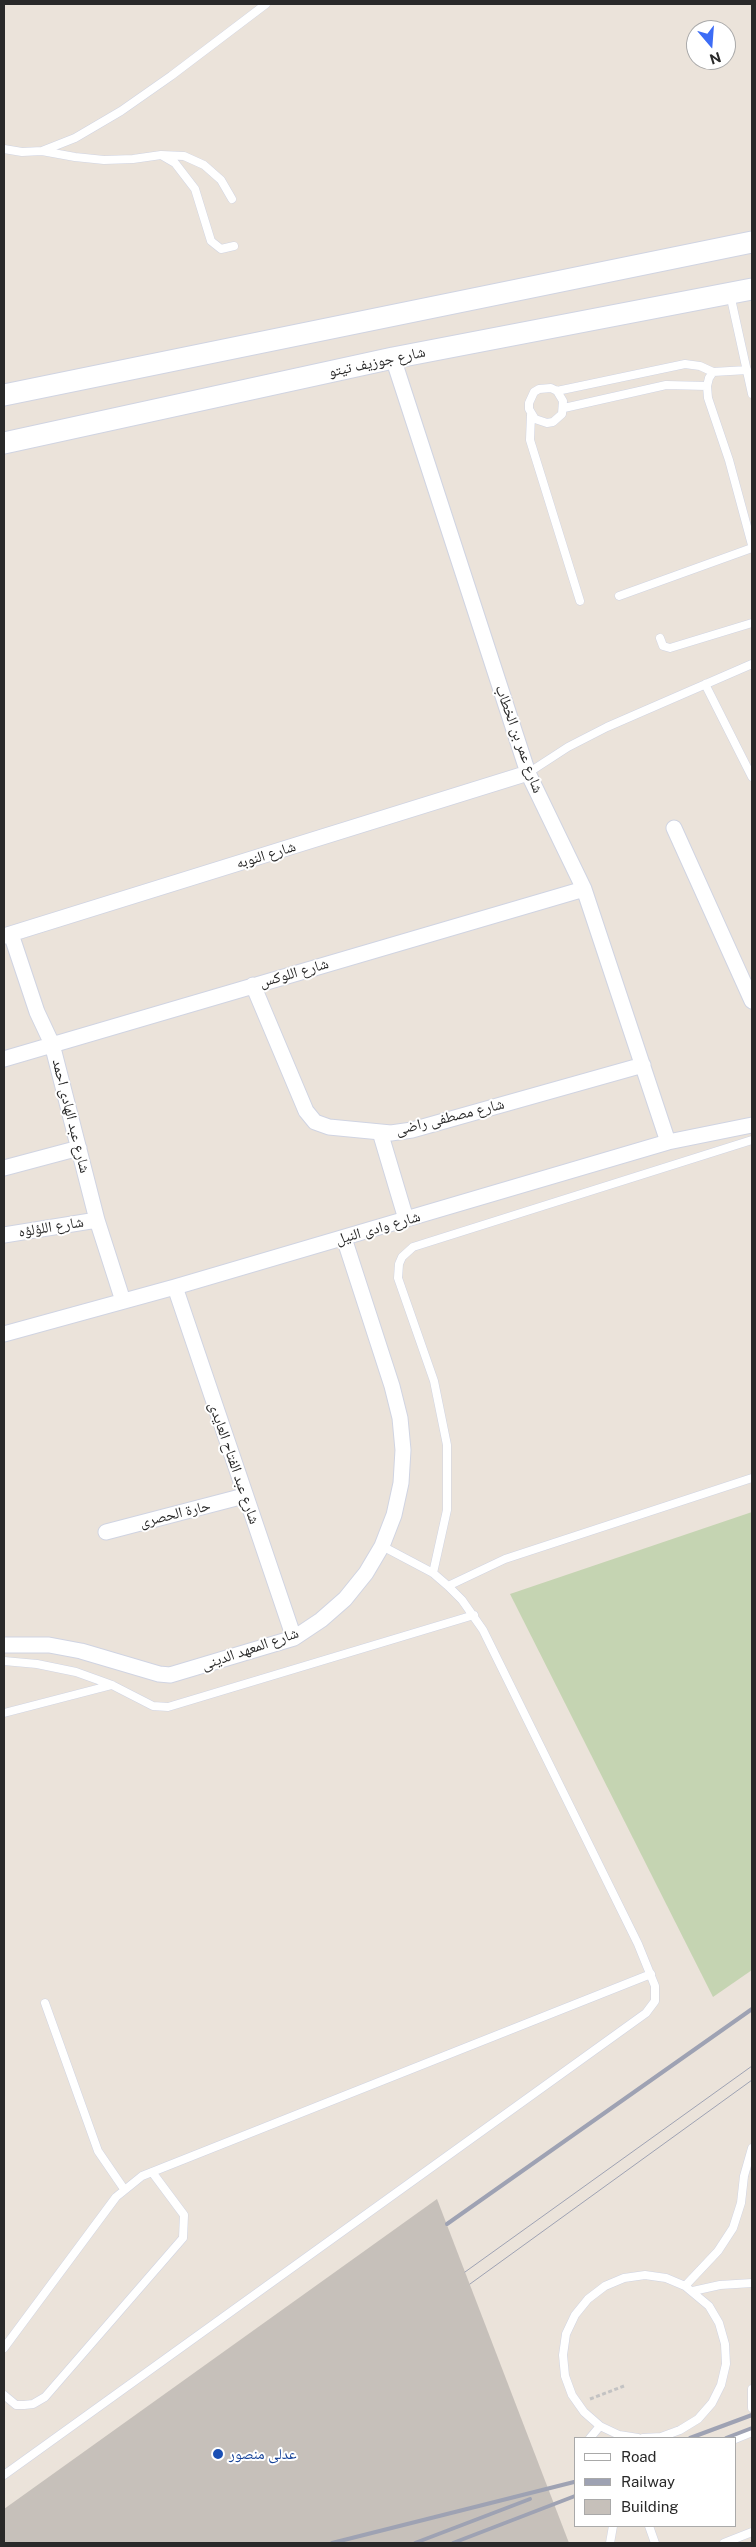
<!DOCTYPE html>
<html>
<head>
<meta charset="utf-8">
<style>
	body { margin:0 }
	#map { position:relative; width:756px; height:2547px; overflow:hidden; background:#ebe3da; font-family:"Public Sans",sans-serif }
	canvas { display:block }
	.frame { position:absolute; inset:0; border:5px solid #292929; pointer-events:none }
	.legend { position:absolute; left:574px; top:2437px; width:162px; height:90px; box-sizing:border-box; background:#fff; border:1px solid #a9a9a9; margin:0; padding:6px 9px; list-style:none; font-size:15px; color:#292929 }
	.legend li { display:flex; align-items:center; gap:10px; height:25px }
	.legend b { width:25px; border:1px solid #a9a9a9 }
	.north { position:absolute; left:686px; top:20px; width:50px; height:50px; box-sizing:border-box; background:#fff; border:1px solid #a9a9a9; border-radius:50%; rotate:162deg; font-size:14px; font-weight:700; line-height:20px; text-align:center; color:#292929 }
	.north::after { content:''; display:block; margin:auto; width:18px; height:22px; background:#3c6cf6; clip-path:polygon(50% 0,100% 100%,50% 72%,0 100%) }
</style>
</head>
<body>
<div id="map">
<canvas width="756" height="2547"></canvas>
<div class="frame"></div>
<ul class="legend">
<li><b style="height:6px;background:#fff"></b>Road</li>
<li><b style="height:6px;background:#9ea2b3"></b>Railway</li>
<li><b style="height:14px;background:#c6c0ba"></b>Building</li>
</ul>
<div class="north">N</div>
</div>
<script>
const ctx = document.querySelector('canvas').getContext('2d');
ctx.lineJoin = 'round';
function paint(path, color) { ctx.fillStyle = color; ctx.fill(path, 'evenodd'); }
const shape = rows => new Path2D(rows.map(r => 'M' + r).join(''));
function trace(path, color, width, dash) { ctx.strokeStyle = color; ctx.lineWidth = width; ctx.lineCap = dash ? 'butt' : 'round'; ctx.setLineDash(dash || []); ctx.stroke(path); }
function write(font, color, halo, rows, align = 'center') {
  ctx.font = font + ' "Public Sans","Noto Naskh Arabic",sans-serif'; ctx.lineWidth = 4; ctx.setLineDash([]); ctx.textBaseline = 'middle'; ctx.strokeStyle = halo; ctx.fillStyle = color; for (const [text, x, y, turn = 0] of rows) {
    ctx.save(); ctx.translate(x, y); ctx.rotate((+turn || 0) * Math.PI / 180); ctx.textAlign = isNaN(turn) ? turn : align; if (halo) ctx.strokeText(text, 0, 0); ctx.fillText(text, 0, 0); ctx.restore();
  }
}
paint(shape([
	[752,1512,752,1970,713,1997,510,1594]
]), '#c5d4b2');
paint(shape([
	[437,2199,569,2543,4,2543,4,2509]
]), '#c6c0ba');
const service = shape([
	[4,149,22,152,42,151,75,138,121,111,171,76,266,4],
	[42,151,75,157,104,160,133,159,161,155,184,156,204,165,221,180,232,199],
	[163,156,175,163,195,189,211,241,221,249,234,246],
	[730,294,752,394],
	[747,370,713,372,709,378,707,386,708,398,729,460,752,545],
	[557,391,563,401,562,414,553,422,547,423,535,419,529,409,529,403,534,392,539,389,551,388,557,391,685,364,700,366,713,372],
	[564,408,666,385,707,386],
	[531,415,530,440,580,601],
	[619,596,752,548],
	[660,638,663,646,670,648,752,623],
	[705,684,752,777],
	[528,773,568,747,607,727,752,664],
	[433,1573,447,1510,447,1445,434,1381,398,1278,399,1264,402,1257,413,1247,752,1140],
	[448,1586,505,1559,752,1478],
	[4,1661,37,1664,76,1672,112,1685,153,1706,168,1707,474,1615],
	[4,1713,112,1685],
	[45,2003,98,2151,124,2189],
	[685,2286,718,2251,733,2228,741,2203,744,2176,752,2148],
	[693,2291,720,2285,752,2283],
	[4,2348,116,2197,142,2176,651,1974],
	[752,2389,752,2408],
	[4,2395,16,2405,24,2405,33,2404,45,2397,183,2238,184,2215,152,2172],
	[590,2438,600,2426],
	[638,2438,619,2435,600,2426,584,2412,572,2395,565,2376,563,2355,566,2334,575,2315,588,2299,605,2286,624,2278,645,2275,666,2278,685,2286,709,2306,719,2323,725,2344,726,2364,721,2385,712,2403,698,2419,680,2430,661,2437,643,2438],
	[735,2439,752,2432],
	[4,2475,646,2013,655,2001,655,1986,638,1944,483,1630,462,1600,448,1586,433,1573,382,1546],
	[649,2526,655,2543],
	[610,2543,613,2526],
	[724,2543,752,2532]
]);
const minor = shape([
	[393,358,528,773,584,889,668,1142],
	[674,828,752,1001],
	[11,934,37,1012,52,1044,97,1220,123,1301],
	[4,936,528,773],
	[253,985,306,1111,315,1122,329,1127,391,1133,412,1130,643,1065],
	[4,1059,584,889],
	[380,1132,406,1219],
	[4,1168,79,1148],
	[4,1235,97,1220],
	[175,1287,294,1638],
	[4,1334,175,1287,668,1142,752,1125],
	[106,1532,244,1496],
	[4,1645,49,1645,81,1651,159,1674,170,1675,294,1638,321,1620,345,1599,366,1573,382,1546,394,1515,401,1483,403,1450,400,1418,392,1386,344,1238]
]);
const secondary = shape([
	[4,395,752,242],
	[4,443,393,358,752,289]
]);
trace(service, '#d0d4e2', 9);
trace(minor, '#d0d4e2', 17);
trace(secondary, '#d0d4e2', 23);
trace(shape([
	[590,2399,624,2386]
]), '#c3c3c3', 3, [4, 2.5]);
trace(service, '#fff', 8);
trace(minor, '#fff', 15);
trace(secondary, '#fff', 21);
trace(shape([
	[465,2272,752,2066],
	[470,2284,752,2080]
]), '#9ea2b3', 1);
trace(shape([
	[447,2224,752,2009],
	[690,2438,752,2415],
	[726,2438,752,2428],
	[332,2543,574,2482],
	[415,2543,530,2499],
	[453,2543,575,2496]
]), '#9ea2b3', 4);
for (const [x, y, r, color] of [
	[218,2454,6,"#1a4fb4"]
]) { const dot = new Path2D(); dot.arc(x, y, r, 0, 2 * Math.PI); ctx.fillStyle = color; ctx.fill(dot); trace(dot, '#fff', 2); }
write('15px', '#292929', '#fff', [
	["شارع جوزيف تيتو",377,362,-12],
	["شارع عمر بن الخطاب",519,739,70],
	["شارع النوبه",266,855,-17],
	["شارع اللوكس",294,973,-16],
	["شارع عبد الهادى احمد",71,1116,76],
	["شارع مصطفى راضى",450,1117,-14],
	["شارع اللؤلؤه",51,1227,-9],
	["شارع وادى النيل",378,1228,-16],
	["شارع عبد الفتاح العايدى",234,1463,71],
	["حارة الحصرى",175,1514,-14],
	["شارع المعهد الدينى",250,1649,-19]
]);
write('15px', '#164399', '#fff', [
	["عدلى منصور",229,2454]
], 'left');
</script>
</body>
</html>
